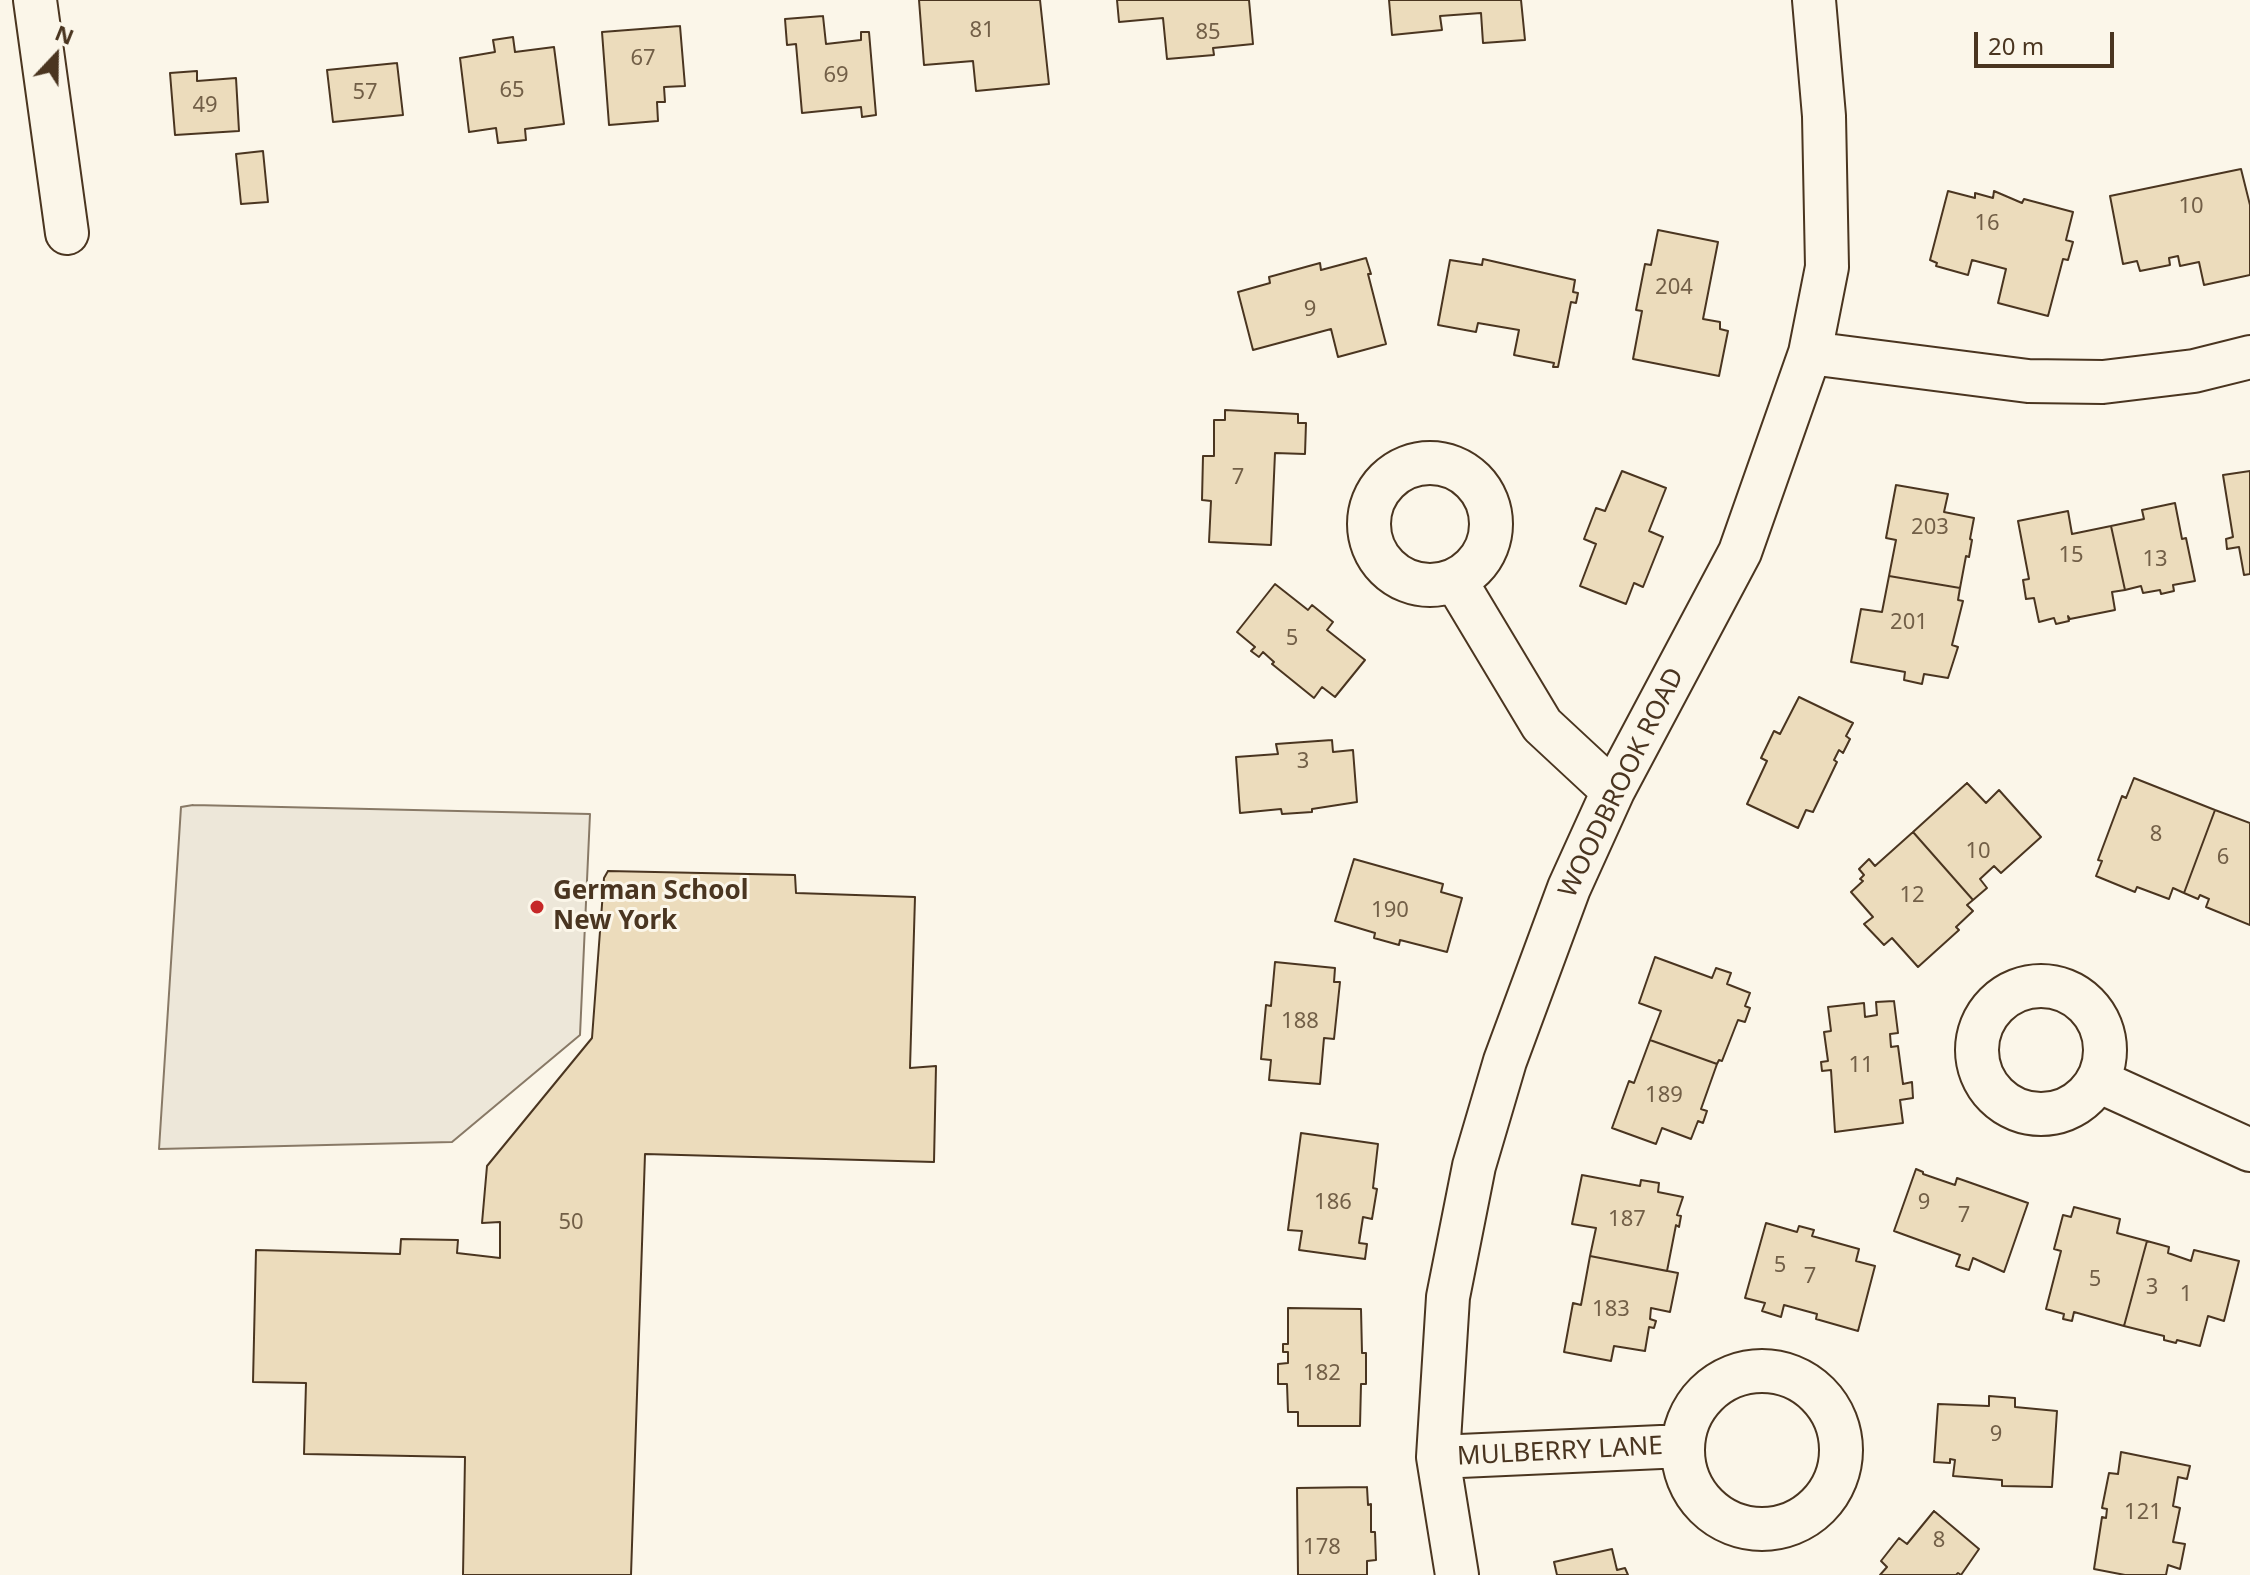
<!DOCTYPE html>
<html>
<head>
<meta charset="utf-8">
<style>
	body { margin:0 }
	#map { position:relative; width:2250px; height:1575px; overflow:hidden; background:#fbf6e9; font-family:"Noto Sans",sans-serif }
	canvas { display:block }
	.north { position:absolute; left:16px; top:16px; width:80px; height:80px; -webkit-text-stroke:6px #fbf6e9; paint-order:stroke; rotate:22deg; font-size:22px; font-weight:700; line-height:32px; text-align:center; color:#4a3520 }
	.north::after { content:''; display:block; margin:auto; width:28px; height:36px; background:#4a3520; clip-path:polygon(50% 0,100% 100%,50% 72%,0 100%) }
	.scale { position:absolute; left:1974px; top:32px; width:140px; height:36px; box-sizing:border-box; border:4px solid #4a3520; border-top:0; padding-left:10px; font-size:24px; line-height:28px; white-space:nowrap; color:#4a3520; -webkit-text-stroke:6px #fbf6e9; paint-order:stroke }
</style>
</head>
<body>
<div id="map">
<canvas width="2250" height="1575"></canvas>
<div class="north">N</div>
<div class="scale">20 m</div>
</div>
<script>
const ctx = document.querySelector('canvas').getContext('2d');
ctx.lineJoin = 'round';
function paint(path, color) { ctx.fillStyle = color; ctx.fill(path, 'evenodd'); }
const shape = rows => new Path2D(rows.map(r => 'M' + r).join(''));
function trace(path, color, width, dash) { ctx.strokeStyle = color; ctx.lineWidth = width; ctx.lineCap = dash ? 'butt' : 'round'; ctx.setLineDash(dash || []); ctx.stroke(path); }
function write(font, color, halo, rows, align = 'center') {
  ctx.font = font + ' "Noto Sans",sans-serif'; ctx.lineWidth = 6; ctx.setLineDash([]); ctx.textBaseline = 'middle'; ctx.strokeStyle = halo; ctx.fillStyle = color; for (const [text, x, y, turn = 0] of rows) {
    ctx.save(); ctx.translate(x, y); ctx.rotate((+turn || 0) * Math.PI / 180); ctx.textAlign = isNaN(turn) ? turn : align; if (halo) ctx.strokeText(text, 0, 0); ctx.fillText(text, 0, 0); ctx.restore();
  }
}
const parking = shape([
	[193,805,590,814,580,1035,452,1142,159,1149,181,807,193,805]
]);
paint(parking, '#ede7d9');
trace(parking, '#887966', 2);
const building = shape([
	[919,0,1040,0,1049,84,976,91,973,61,924,65,919,0],
	[1117,0,1249,0,1253,44,1213,48,1214,55,1167,59,1163,18,1119,22,1117,0],
	[1389,0,1521,0,1525,40,1483,43,1481,13,1440,16,1442,30,1392,35,1389,0],
	[823,16,826,44,861,40,861,32,869,32,876,115,862,117,861,107,802,113,796,44,787,45,785,19,823,16],
	[680,26,685,86,664,87,665,102,657,102,658,121,609,125,602,32,680,26],
	[513,37,515,52,554,47,564,124,525,129,526,140,498,143,496,128,469,132,460,58,495,52,493,40,513,37],
	[397,63,403,115,333,122,327,70,397,63],
	[197,71,197,81,236,78,239,131,175,135,170,73,197,71],
	[263,151,268,202,241,204,236,154,263,151],
	[2241,169,2250,205,2250,275,2204,285,2199,262,2180,266,2178,256,2169,258,2170,265,2140,271,2137,261,2123,264,2110,196,2241,169],
	[1948,191,1975,198,1975,193,1993,198,1994,191,2022,203,2024,199,2073,212,2066,240,2073,242,2068,260,2063,259,2048,316,1998,303,2006,269,1972,260,1968,275,1936,266,1937,263,1930,260,1948,191],
	[1658,230,1718,242,1703,319,1720,322,1720,329,1728,331,1719,376,1633,359,1642,311,1636,310,1645,264,1651,265,1658,230],
	[1366,258,1371,274,1368,274,1386,344,1338,357,1331,329,1253,350,1238,292,1270,283,1269,277,1320,263,1321,270,1366,258],
	[1483,259,1575,280,1573,292,1578,293,1576,303,1571,302,1558,367,1553,367,1554,363,1514,355,1519,330,1478,323,1476,332,1438,325,1450,260,1482,265,1483,259],
	[1225,410,1298,414,1298,423,1306,423,1305,454,1275,453,1271,545,1209,542,1211,501,1202,500,1203,456,1214,456,1214,420,1225,420,1225,410],
	[1622,471,1666,488,1649,531,1663,537,1643,587,1634,583,1626,604,1580,586,1596,544,1584,539,1596,508,1605,511,1622,471],
	[2250,471,2250,574,2244,575,2239,547,2227,549,2226,539,2233,537,2223,475,2250,471],
	[1896,485,1948,494,1944,512,1974,518,1970,539,1972,540,1969,557,1966,556,1960,588,1889,576,1896,540,1886,538,1896,485],
	[2175,503,2182,539,2186,538,2195,581,2173,585,2174,591,2161,594,2160,590,2143,593,2141,586,2125,590,2111,526,2144,519,2142,510,2175,503],
	[2068,511,2072,534,2111,526,2125,590,2112,592,2115,610,2070,619,2068,616,2069,621,2056,624,2054,618,2039,622,2034,598,2026,599,2023,580,2029,579,2018,521,2068,511],
	[1889,576,1960,588,1958,600,1963,601,1952,645,1958,647,1948,678,1924,674,1922,684,1904,680,1905,672,1851,662,1861,609,1882,612,1889,576],
	[1275,584,1308,610,1312,605,1333,622,1327,630,1365,660,1335,697,1322,687,1314,698,1272,664,1274,662,1263,652,1259,657,1251,651,1255,647,1237,632,1275,584],
	[1799,697,1853,723,1846,736,1850,739,1843,753,1839,750,1834,760,1837,762,1813,812,1806,810,1798,828,1747,804,1767,761,1761,758,1774,731,1780,734,1799,697],
	[1332,740,1333,752,1353,750,1357,802,1312,809,1312,812,1282,814,1281,809,1240,813,1236,757,1278,754,1276,744,1332,740],
	[2134,778,2215,810,2184,893,2173,888,2169,899,2137,887,2135,892,2096,876,2102,861,2098,860,2122,796,2126,798,2134,778],
	[1967,783,1986,803,1999,790,2041,837,2001,873,1994,866,1980,879,1987,888,1973,900,1913,832,1967,783],
	[2215,810,2250,823,2250,925,2206,907,2209,899,2200,895,2198,899,2184,893,2215,810],
	[1913,832,1973,900,1967,905,1973,911,1956,927,1959,930,1918,967,1892,938,1884,945,1864,924,1873,917,1851,892,1863,881,1860,879,1864,875,1859,869,1869,859,1875,866,1913,832],
	[1354,859,1443,884,1441,892,1462,898,1447,952,1400,940,1399,945,1374,938,1375,933,1335,921,1354,859],
	[608,871,795,875,796,893,915,897,910,1068,936,1066,934,1162,645,1154,631,1575,463,1575,465,1457,304,1454,306,1383,253,1382,256,1250,400,1254,401,1239,458,1240,457,1253,500,1258,500,1222,482,1223,487,1166,592,1038,604,878,608,871],
	[1655,957,1712,978,1716,968,1731,973,1727,984,1750,993,1745,1006,1750,1008,1745,1022,1738,1020,1722,1061,1719,1060,1717,1064,1650,1040,1661,1011,1639,1003,1655,957],
	[1275,962,1335,968,1334,982,1340,982,1334,1039,1324,1038,1320,1084,1269,1080,1271,1060,1261,1059,1266,1005,1271,1006,1275,962],
	[1894,1001,1898,1033,1890,1034,1891,1047,1898,1046,1903,1084,1912,1082,1913,1098,1900,1100,1903,1123,1835,1132,1831,1070,1822,1071,1821,1062,1828,1061,1824,1032,1831,1031,1828,1007,1864,1003,1865,1017,1877,1015,1876,1002,1894,1001],
	[1650,1040,1717,1064,1701,1109,1707,1111,1703,1123,1698,1121,1691,1139,1662,1128,1656,1144,1612,1128,1629,1081,1634,1083,1650,1040],
	[1301,1133,1378,1144,1373,1188,1377,1189,1372,1219,1363,1217,1359,1243,1367,1244,1365,1259,1299,1250,1302,1231,1288,1230,1301,1133],
	[1916,1169,1923,1172,1923,1174,1955,1185,1957,1178,2028,1203,2004,1272,1973,1258,1969,1270,1956,1266,1960,1255,1894,1231,1916,1169],
	[1582,1175,1640,1186,1641,1180,1659,1183,1658,1192,1683,1197,1677,1215,1681,1216,1679,1227,1676,1225,1667,1271,1590,1256,1596,1228,1572,1224,1582,1175],
	[2074,1207,2120,1219,2117,1233,2147,1241,2124,1326,2074,1312,2072,1321,2063,1319,2064,1314,2046,1309,2061,1251,2054,1249,2063,1215,2071,1217,2074,1207],
	[1766,1223,1797,1232,1799,1226,1814,1230,1812,1236,1859,1249,1856,1261,1875,1266,1858,1331,1816,1319,1817,1314,1784,1305,1781,1317,1762,1311,1765,1303,1745,1298,1766,1223],
	[2147,1241,2169,1247,2168,1253,2191,1261,2194,1250,2239,1261,2224,1321,2208,1316,2200,1346,2177,1340,2176,1343,2164,1340,2164,1336,2124,1326,2147,1241],
	[1590,1256,1678,1273,1670,1312,1651,1308,1650,1319,1656,1321,1654,1328,1649,1327,1645,1351,1614,1346,1611,1361,1564,1352,1573,1303,1581,1305,1590,1256],
	[1288,1308,1361,1309,1362,1353,1366,1353,1366,1384,1361,1384,1360,1426,1298,1426,1298,1412,1288,1412,1287,1384,1278,1384,1278,1364,1288,1363,1288,1352,1283,1352,1283,1344,1288,1344,1288,1308],
	[1989,1396,2015,1398,2015,1407,2057,1411,2052,1487,2002,1486,2002,1480,1953,1476,1955,1460,1950,1459,1950,1463,1934,1462,1938,1404,1989,1406,1989,1396],
	[2121,1452,2190,1466,2187,1479,2178,1477,2173,1506,2180,1508,2173,1542,2185,1544,2180,1569,2168,1565,2166,1575,2125,1575,2094,1569,2102,1517,2106,1518,2107,1509,2102,1508,2109,1473,2118,1474,2121,1452],
	[1367,1487,1368,1505,1371,1504,1371,1532,1375,1532,1376,1560,1367,1561,1367,1575,1298,1575,1297,1488,1367,1487],
	[1934,1511,1979,1549,1961,1575,1958,1573,1956,1575,1880,1575,1887,1567,1881,1561,1899,1538,1907,1544,1934,1511],
	[1612,1549,1617,1570,1625,1568,1628,1575,1557,1575,1554,1562,1612,1549]
]);
paint(building, '#ecdcbc');
trace(building, '#4a3520', 2);
const street = shape([
	[35,0,67,233],
	[1810,353,2028,381,2103,382,2194,371,2250,357],
	'1369 524a61 61 0 1 1 122 0a61 61 0 1 1-122 0Z',
	[1455,580,1542,725,1613,791],
	'1977 1050a64 64 0 1 1 128 0a64 64 0 1 1-128 0Z',
	[2098,1081,2250,1150],
	'1683 1450a79 79 0 1 1 158 0a79 79 0 1 1-158 0Z',
	[1438,1457,1683,1446],
	[1457,1575,1438,1457,1448,1297,1474,1166,1505,1061,1569,888,1613,791,1740,552,1810,353,1827,267,1824,116,1814,0]
]);
trace(street, '#4a3520', 46);
trace(street, '#fbf6e9', 42);
for (const [x, y, r, color] of [
	[537,907,8,"#c62828"]
]) { const dot = new Path2D(); dot.arc(x, y, r, 0, 2 * Math.PI); ctx.fillStyle = color; ctx.fill(dot); trace(dot, '#fbf6e9', 3); }
write('22px', '#725f47', null, [
	["81",982,31],
	["85",1208,33],
	["67",643,59],
	["69",836,76],
	["65",512,91],
	["57",365,93],
	["49",205,106],
	["10",2191,207],
	["16",1987,224],
	["204",1674,288],
	["9",1310,310],
	["7",1238,478],
	["203",1930,528],
	["15",2071,556],
	["13",2155,560],
	["201",1909,623],
	["5",1292,639],
	["3",1303,762],
	["8",2156,835],
	["10",1978,852],
	["6",2223,858],
	["12",1912,896],
	["190",1390,911],
	["188",1300,1022],
	["11",1861,1066],
	["189",1664,1096],
	["186",1333,1203],
	["9",1924,1203],
	["7",1964,1216],
	["187",1627,1220],
	["50",571,1223],
	["5",1780,1266],
	["7",1810,1277],
	["5",2095,1280],
	["3",2152,1288],
	["1",2186,1295],
	["183",1611,1310],
	["182",1322,1374],
	["9",1996,1435],
	["121",2143,1513],
	["8",1939,1541],
	["178",1322,1548]
]);
write('26px', '#4a3520', '#fbf6e9', [
	["WOODBROOK ROAD",1622,783,-64],
	["MULBERRY LANE",1560,1452,-3]
]);
write('bold 26px', '#4a3520', '#fbf6e9', [
	["German School",553,892],
	["New York",553,922]
], 'left');
</script>
</body>
</html>
